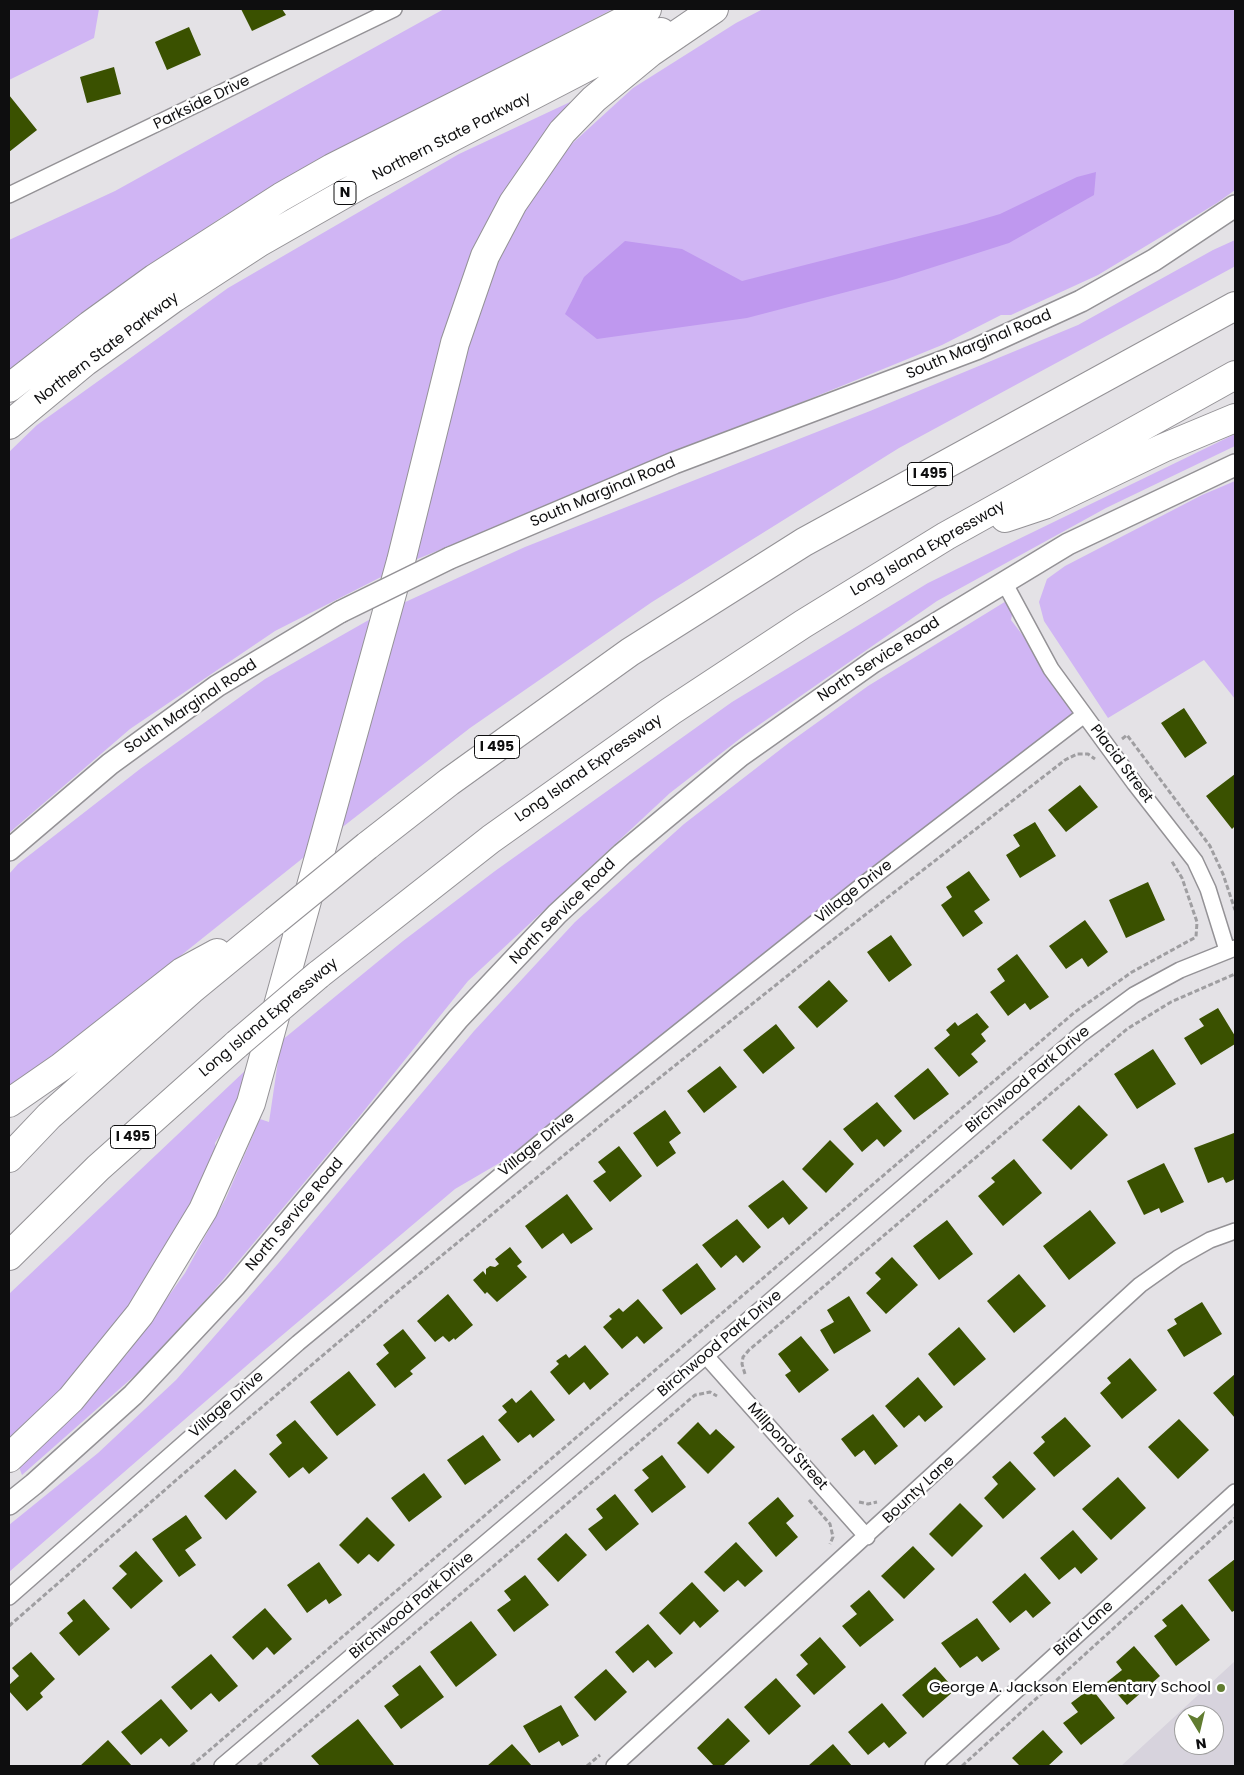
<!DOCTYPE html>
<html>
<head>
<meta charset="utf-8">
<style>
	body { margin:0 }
	#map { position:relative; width:1244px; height:1775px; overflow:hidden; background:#e4e2e6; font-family:Poppins,sans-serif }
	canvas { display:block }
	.frame { position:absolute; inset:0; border:10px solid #0e0e0f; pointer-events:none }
	.north { position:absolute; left:1174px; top:1705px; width:50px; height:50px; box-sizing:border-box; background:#fff; border:1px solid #9f9f9f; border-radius:50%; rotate:171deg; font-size:14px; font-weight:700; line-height:20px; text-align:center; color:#0e0e0f }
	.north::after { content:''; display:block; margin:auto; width:18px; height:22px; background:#617c30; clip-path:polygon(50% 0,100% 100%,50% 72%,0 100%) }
</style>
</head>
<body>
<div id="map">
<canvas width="1244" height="1775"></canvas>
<div class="frame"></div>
<div class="north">N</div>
</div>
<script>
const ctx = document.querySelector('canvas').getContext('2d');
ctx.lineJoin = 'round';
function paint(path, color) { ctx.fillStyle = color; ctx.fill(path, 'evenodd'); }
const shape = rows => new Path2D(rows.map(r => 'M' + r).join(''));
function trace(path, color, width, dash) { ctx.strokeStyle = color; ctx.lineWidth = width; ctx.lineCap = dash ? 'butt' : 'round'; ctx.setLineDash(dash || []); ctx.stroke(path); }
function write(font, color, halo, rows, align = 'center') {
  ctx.font = font + ' Poppins,sans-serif'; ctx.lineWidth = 5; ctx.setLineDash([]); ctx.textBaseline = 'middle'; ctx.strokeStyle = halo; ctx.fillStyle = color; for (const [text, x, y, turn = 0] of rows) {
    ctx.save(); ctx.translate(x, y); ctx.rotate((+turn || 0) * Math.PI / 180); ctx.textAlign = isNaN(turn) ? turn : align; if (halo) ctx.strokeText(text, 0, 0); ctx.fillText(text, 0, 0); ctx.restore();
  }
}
paint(shape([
	[1235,1661,1235,1766,1121,1766],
	[1184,1715,1214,1715,1214,1745,1184,1745]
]), '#d7d3dd');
paint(shape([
	[9,9,99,9,94,38,9,80],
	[444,9,613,9,357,141,222,217,64,326,9,373,9,240,115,191],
	[763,9,1235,9,1235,190,1217,203,1098,275,1011,315,1001,315,942,345,410,562,473,319,510,233,565,150,633,88,736,23],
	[583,96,502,197,385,575,275,631,130,729,9,833,9,452,37,425,228,288,459,154],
	[1235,240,1235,266,1232,268,899,448,652,602,470,728,340,829,401,604,525,547,870,411,1078,325,1213,250],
	[1235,434,1235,446,1106,508,937,601,746,734,670,793,468,981,359,1117,211,1294,141,1370,22,1475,19,1467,127,1354,185,1273,226,1198,260,1119,269,1122,281,1041,403,941,495,871,732,702,928,583],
	[1235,481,1235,699,1204,660,1108,718,1044,621,1039,602,1047,579,1065,566,1202,495],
	[1016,595,1011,620,1084,715,554,1131,455,1189,260,1354,9,1572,9,1525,98,1453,176,1380,277,1265,474,1031,575,922,684,824,790,742,868,686],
	[374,617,313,850,40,1068,9,1089,9,874,18,864,140,769,265,679],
	[249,1067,231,1118,215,1143,217,1165,104,1348,9,1445,9,1294]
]), '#d0b5f4');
paint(shape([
	[1096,172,1094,195,1009,243,896,279,747,318,597,339,565,314,584,277,625,241,682,249,742,281,966,224,1000,214,1077,177]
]), '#bf98ef');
paint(shape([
	[241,9,282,9,286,15,252,31],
	[189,27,201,55,167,70,155,42],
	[114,67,121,94,87,103,80,77],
	[9,95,37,130,9,152],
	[1184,708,1207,743,1185,758,1161,723],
	[1235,774,1235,826,1232,829,1206,796],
	[1080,785,1098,807,1066,832,1048,810],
	[1035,822,1056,856,1020,878,1006,855,1020,846,1013,835],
	[969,871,990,900,974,911,983,923,963,937,941,905,952,897,946,887],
	[1148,882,1165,920,1126,938,1109,900],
	[1085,920,1108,952,1088,967,1082,958,1066,969,1049,946],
	[891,935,912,965,889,982,867,952],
	[1017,954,1049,997,1030,1010,1025,1003,1008,1016,990,992,1005,981,997,969],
	[829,980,848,1001,817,1028,798,1007],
	[1218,1008,1235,1036,1235,1044,1201,1065,1184,1038,1204,1026,1199,1019],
	[977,1013,989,1027,981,1034,986,1041,971,1054,978,1062,959,1077,934,1048,950,1035,946,1030,955,1022,958,1026],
	[776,1024,795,1048,763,1074,743,1050],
	[1153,1049,1176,1084,1137,1109,1114,1074],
	[720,1066,737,1087,704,1113,687,1091],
	[928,1068,949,1094,914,1120,894,1096],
	[877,1102,902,1131,884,1147,877,1139,862,1152,843,1129],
	[1079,1105,1108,1135,1071,1170,1042,1140],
	[665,1110,681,1133,669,1142,676,1153,657,1167,633,1133],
	[1234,1133,1235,1179,1226,1183,1223,1177,1208,1183,1194,1148],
	[830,1140,854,1164,826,1193,802,1169],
	[619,1146,642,1176,610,1202,593,1181,606,1172,598,1162],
	[1014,1159,1042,1193,1003,1226,978,1196,995,1182,991,1178],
	[1164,1163,1184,1202,1161,1213,1159,1208,1144,1215,1127,1181],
	[783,1180,808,1208,789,1225,783,1217,768,1229,748,1206],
	[567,1194,593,1229,571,1244,563,1233,542,1249,525,1226],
	[1090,1210,1116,1243,1069,1280,1043,1246],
	[737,1219,761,1247,743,1263,736,1255,721,1268,702,1245],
	[947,1220,973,1254,939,1280,913,1246],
	[510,1247,522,1262,517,1266,527,1277,497,1302,487,1292,485,1294,473,1280,483,1271,486,1275,486,1269,490,1266,495,1267,499,1264,495,1259],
	[892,1257,918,1285,886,1314,866,1293,881,1279,875,1273],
	[697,1263,716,1289,681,1315,662,1290],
	[1019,1274,1046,1306,1014,1333,987,1301],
	[448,1294,473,1325,455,1340,454,1338,449,1342,443,1336,435,1342,417,1321],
	[849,1296,871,1331,834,1354,820,1330,834,1322,827,1310],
	[638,1299,663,1328,644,1344,637,1336,622,1349,603,1327,612,1319,609,1316,619,1308,623,1312],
	[1202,1302,1222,1334,1184,1357,1167,1330,1177,1324,1174,1319],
	[959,1327,986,1359,954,1386,928,1354],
	[403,1329,426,1358,410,1371,413,1374,395,1388,376,1364,389,1353,383,1345],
	[801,1336,829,1370,799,1393,785,1375,791,1371,778,1354],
	[585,1345,609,1374,590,1390,584,1382,569,1395,550,1372,559,1364,556,1361,566,1354,569,1358],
	[1130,1358,1157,1390,1122,1419,1100,1393,1111,1383,1107,1378],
	[349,1371,376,1405,337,1436,310,1402],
	[1235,1374,1235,1418,1213,1393],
	[918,1377,943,1407,925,1422,919,1415,904,1428,885,1406],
	[531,1390,555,1420,533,1438,530,1434,518,1443,498,1420,507,1412,502,1406,512,1398,516,1403],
	[873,1414,898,1446,875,1465,864,1450,855,1457,841,1439],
	[1065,1417,1091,1446,1054,1477,1033,1453,1045,1442,1041,1437],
	[1179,1419,1209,1450,1178,1479,1148,1447],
	[295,1420,328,1458,309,1474,303,1467,289,1478,269,1454,282,1443,276,1435],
	[698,1422,710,1435,716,1429,735,1447,708,1474,677,1443],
	[483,1435,501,1460,465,1485,447,1460],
	[662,1455,686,1487,652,1513,634,1490,649,1478,642,1470],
	[1010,1461,1036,1489,1003,1519,984,1498,998,1484,992,1477],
	[235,1469,257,1492,226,1520,204,1496],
	[424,1473,442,1497,409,1522,391,1498],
	[1118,1477,1146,1508,1111,1540,1082,1509],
	[615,1494,639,1524,606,1551,588,1529,603,1518,596,1509],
	[778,1497,794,1516,786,1523,798,1537,776,1557,748,1523],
	[960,1503,983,1526,952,1557,929,1534],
	[186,1515,202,1538,185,1550,196,1565,179,1577,152,1539],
	[367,1517,395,1545,378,1562,369,1554,358,1564,339,1545],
	[1073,1530,1098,1559,1081,1574,1075,1567,1059,1580,1040,1558],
	[566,1533,587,1555,558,1582,537,1559],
	[736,1542,763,1571,745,1587,738,1580,724,1592,704,1572],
	[913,1546,935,1569,904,1599,881,1576],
	[136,1551,163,1581,131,1609,112,1588,127,1574,119,1566],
	[1235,1559,1235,1610,1232,1612,1208,1580],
	[319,1562,342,1595,329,1604,326,1599,307,1613,287,1585],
	[1025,1573,1051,1603,1033,1618,1026,1610,1010,1623,992,1602],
	[525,1575,549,1605,514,1632,497,1610,511,1600,504,1591],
	[692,1582,719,1611,700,1628,694,1621,680,1635,659,1613],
	[869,1590,894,1620,860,1647,842,1626,857,1614,850,1606],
	[84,1599,110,1629,79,1656,59,1633,73,1621,67,1613],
	[1182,1604,1210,1640,1176,1666,1154,1636,1167,1626,1162,1620],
	[265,1608,292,1639,274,1655,267,1647,253,1660,232,1637],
	[977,1618,1000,1649,982,1662,977,1656,960,1668,941,1643],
	[471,1621,497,1655,456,1687,430,1652],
	[648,1624,673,1653,655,1668,648,1660,633,1673,615,1652],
	[820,1637,846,1667,814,1695,796,1675,808,1664,800,1655],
	[1134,1646,1160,1676,1127,1705,1107,1682,1122,1670,1116,1662],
	[31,1652,55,1679,40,1693,43,1697,27,1711,9,1691,9,1685,19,1676,12,1668],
	[211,1654,238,1686,219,1702,211,1693,191,1710,171,1687],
	[420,1665,444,1697,401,1729,384,1706,399,1695,392,1686],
	[935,1667,955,1690,923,1718,902,1695],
	[606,1669,627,1692,595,1721,574,1697],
	[776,1678,801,1706,769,1735,744,1707],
	[1091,1688,1115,1718,1081,1745,1063,1723,1078,1712,1071,1703],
	[161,1699,188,1731,169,1747,161,1738,141,1755,121,1732],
	[882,1703,907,1733,889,1748,884,1742,868,1755,848,1732],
	[561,1705,579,1736,562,1746,559,1741,539,1753,523,1726],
	[728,1718,750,1741,723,1766,714,1766,697,1748],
	[358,1719,394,1765,320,1766,311,1756],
	[1043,1730,1063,1752,1048,1766,1020,1766,1012,1758],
	[108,1740,132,1766,80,1766],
	[512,1744,532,1766,487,1766],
	[833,1744,852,1766,808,1766]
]), '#3a5100');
const street = shape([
	[9,195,394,9],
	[1004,582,1051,669,1135,784,1195,861,1208,889,1227,950],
	[706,1356,867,1537],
	[9,1597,298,1343,554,1131,860,887,1084,715],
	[222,1766,706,1356,1081,1034,1134,995,1180,970,1235,948],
	[614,1766,1140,1285,1178,1258,1210,1240,1235,1231],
	[933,1766,1235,1492]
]);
const secondary = shape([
	[450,558,674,463,976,349,1081,301,1154,260,1235,206],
	[9,850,110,764,217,686,340,612],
	[9,1504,34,1484,133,1395,235,1286,458,1019,557,914,622,854,740,756,873,662,1068,544,1235,465]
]);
const highway = shape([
	[9,388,90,325,155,278,281,197,332,168,647,9],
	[9,425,85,362,174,298,260,242,360,185,616,52,661,32],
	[1005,518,1044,505,1163,448,1235,418],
	[367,846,449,782,630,652,804,542,1235,306],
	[318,975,491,839,671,711,803,624,946,536,1235,375],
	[9,1103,61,1067,182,972,217,953],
	[9,1158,49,1116,191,990,275,921],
	[9,1256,98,1168,237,1044],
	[9,1458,71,1399,140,1314,203,1210,251,1103,401,561,455,343,485,256,513,203,562,132,594,99,651,52,714,9]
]);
trace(street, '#949296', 18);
trace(secondary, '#949296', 24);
trace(highway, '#949296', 30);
trace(shape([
	[1122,739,1127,735,1210,846,1223,874,1235,910],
	[745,1374,742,1364,743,1357,749,1350,1127,1029,1171,1002,1235,974],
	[809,1500,830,1524,833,1537,830,1544],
	[859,1502,868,1504,877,1502],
	[9,1626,182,1475,401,1289,613,1115,821,949,1065,760,1077,754,1088,754,1095,759],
	[191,1766,1075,1012,1132,972,1196,937,1197,922,1182,878,1171,860],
	[258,1766,695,1395,710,1392,717,1396],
	[587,1766,600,1755],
	[962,1766,1235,1518]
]), '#9f9ea1', 3, [5, 2.5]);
trace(street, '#fff', 15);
trace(secondary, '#fff', 21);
trace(highway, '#fff', 28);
const secondaryBridge = shape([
	[340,612,450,558]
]);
const highwayBridge = shape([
	[275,921,367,846],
	[237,1044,318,975]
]);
trace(secondaryBridge, '#949296', 24, []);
trace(highwayBridge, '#949296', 30, []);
trace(secondaryBridge, '#fff', 21);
trace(highwayBridge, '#fff', 28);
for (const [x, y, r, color] of [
	[1221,1688,5,"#617c30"]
]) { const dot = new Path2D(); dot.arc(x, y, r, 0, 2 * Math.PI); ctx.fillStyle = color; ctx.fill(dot); trace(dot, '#fff', 2); }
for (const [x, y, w] of [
	[345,193,22],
	[930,474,45],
	[497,747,45],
	[133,1137,45]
]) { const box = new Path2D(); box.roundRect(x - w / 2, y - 11.5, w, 23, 4); ctx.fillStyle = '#fff'; ctx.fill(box); trace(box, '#0e0e0f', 1); }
write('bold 14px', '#0e0e0f', null, [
	["N",345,193],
	["I 495",930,474],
	["I 495",497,747],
	["I 495",133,1137]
]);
write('15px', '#0e0e0f', '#fff', [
	["Parkside Drive",202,103,-26],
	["Northern State Parkway",452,137,-27],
	["South Marginal Road",979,345,-23],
	["Northern State Parkway",107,349,-37],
	["South Marginal Road",603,493,-23],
	["Long Island Expressway",928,549,-30],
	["North Service Road",879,660,-33],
	["South Marginal Road",191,707,-34],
	["Placid Street",1121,764,53],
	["Long Island Expressway",589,769,-35],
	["Village Drive",854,892,-38],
	["North Service Road",563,912,-45],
	["Long Island Expressway",269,1018,-40],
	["Birchwood Park Drive",1028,1080,-40],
	["Village Drive",537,1145,-39],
	["North Service Road",295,1215,-50],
	["Birchwood Park Drive",720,1344,-40],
	["Village Drive",227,1405,-41],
	["Millpond Street",787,1447,48],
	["Bounty Lane",919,1490,-43],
	["Birchwood Park Drive",412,1606,-40],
	["Briar Lane",1084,1629,-42]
]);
write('15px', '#0e0e0f', '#fff', [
	["George A. Jackson Elementary School",1211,1688]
], 'right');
</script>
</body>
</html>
